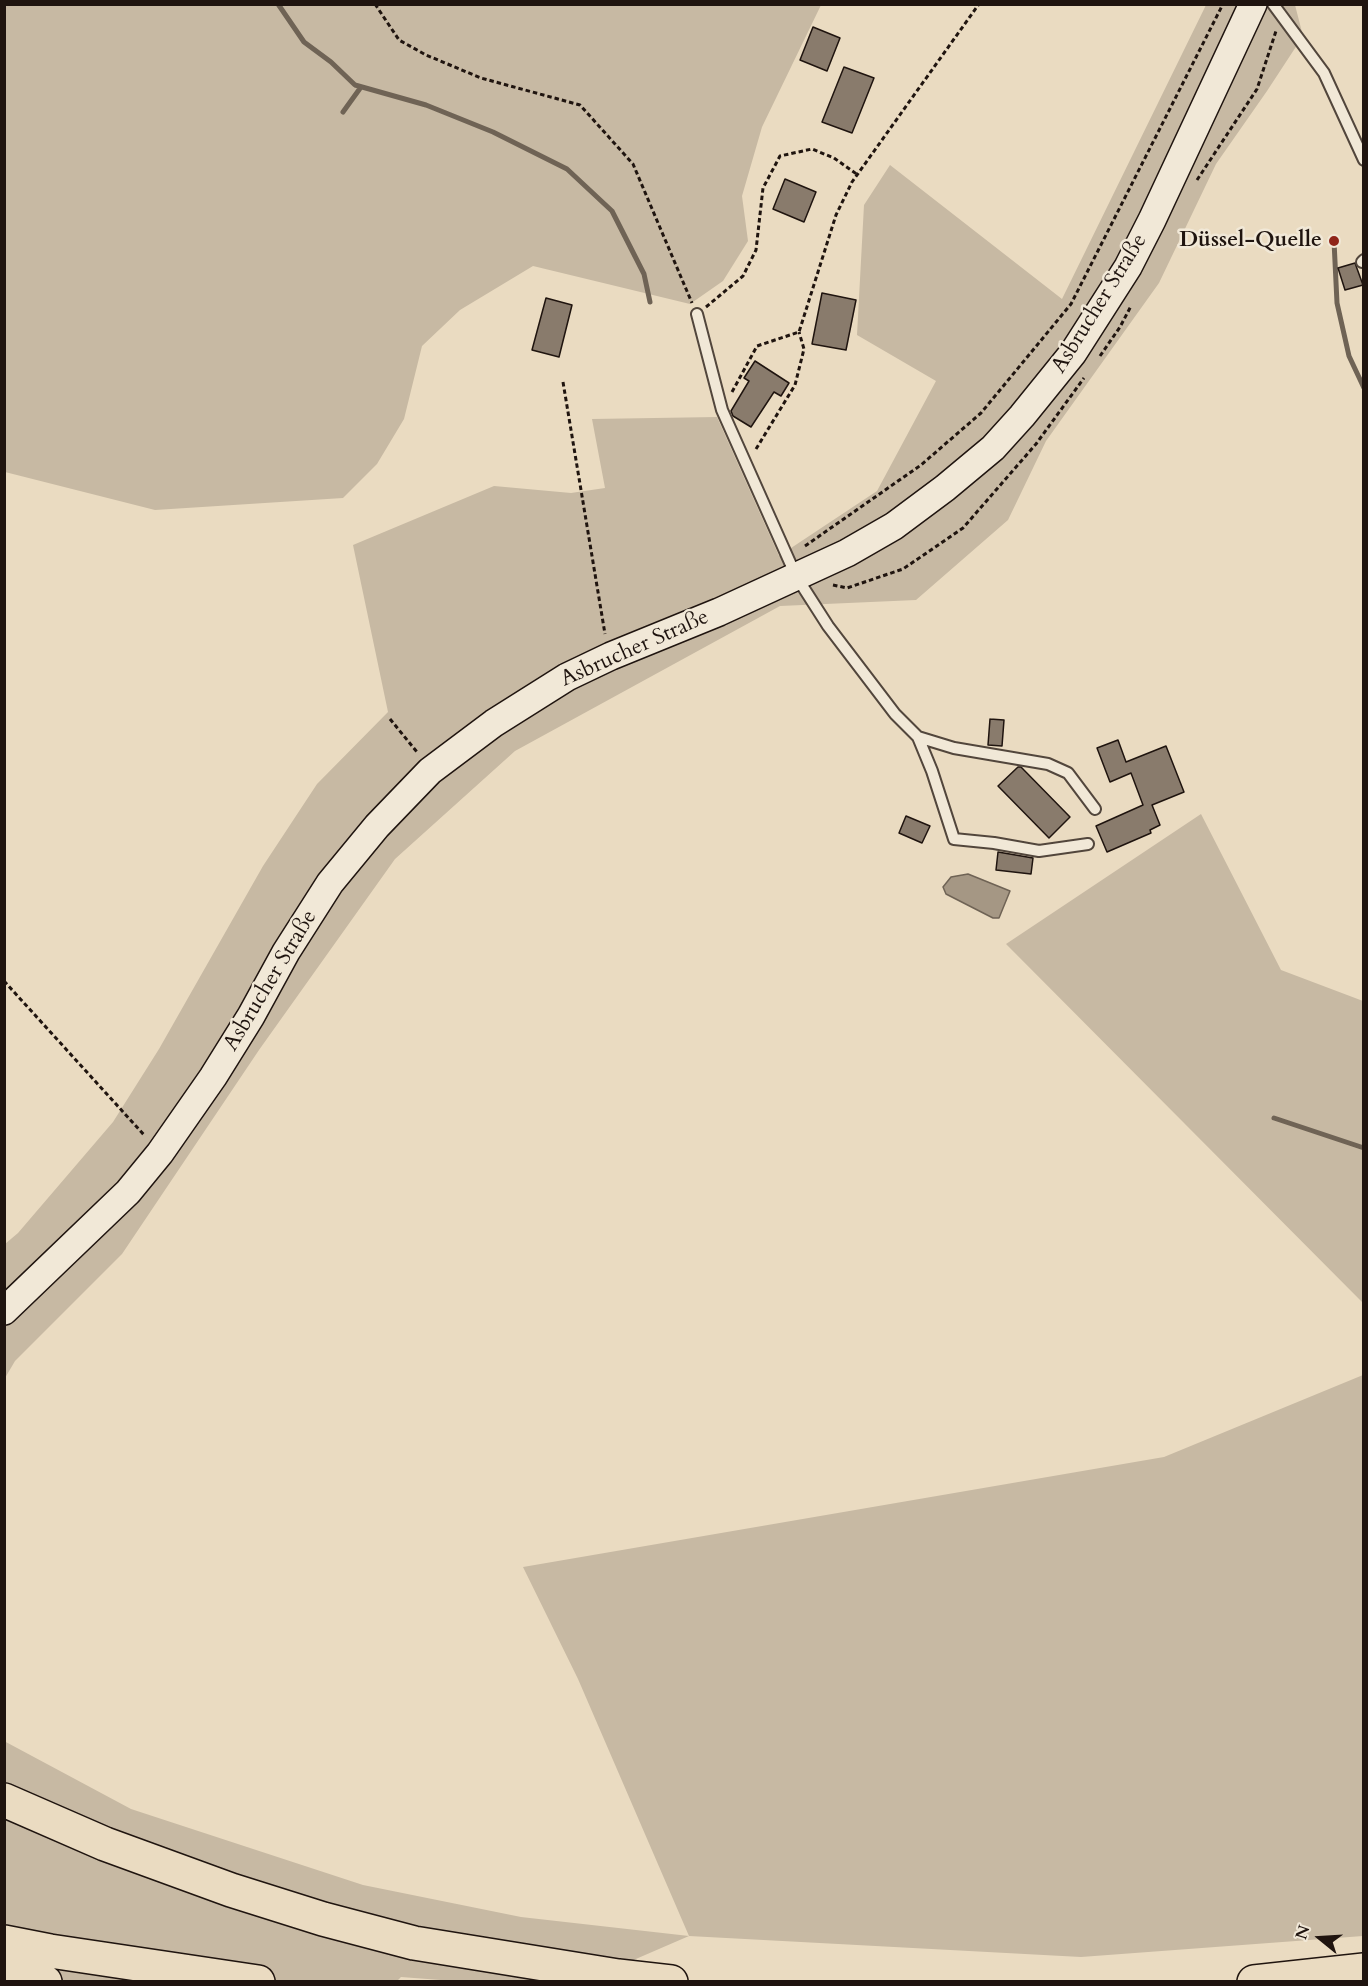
<!DOCTYPE html>
<html>
<head>
<meta charset="utf-8">
<style>
	body { margin:0 }
	#map { position:relative; width:1368px; height:1986px; overflow:hidden; background:#eadbc1; font-family:Cardo,serif }
	canvas { display:block }
	.frame { position:absolute; inset:0; border:6px solid #1f140f; pointer-events:none }
	.north { position:absolute; left:1290px; top:1908px; width:60px; height:60px; -webkit-text-stroke:4px #f1e8d7; paint-order:stroke; rotate:288deg; font-size:16px; font-weight:700; line-height:24px; text-align:center; color:#1f140f }
	.north::after { content:''; display:block; margin:auto; width:21px; height:27px; background:#1f140f; clip-path:polygon(50% 0,100% 100%,50% 72%,0 100%) }
</style>
</head>
<body>
<div id="map">
<canvas width="1368" height="1986"></canvas>
<div class="frame"></div>
<div class="north">N</div>
</div>
<script>
const ctx = document.querySelector('canvas').getContext('2d');
ctx.lineJoin = 'round';
function paint(path, color) { ctx.fillStyle = color; ctx.fill(path, 'evenodd'); }
const shape = rows => new Path2D(rows.map(r => 'M' + r).join(''));
function trace(path, color, width, dash) { ctx.strokeStyle = color; ctx.lineWidth = width; ctx.lineCap = dash ? 'butt' : 'round'; ctx.setLineDash(dash || []); ctx.stroke(path); }
function write(font, color, halo, rows, align = 'center') {
  ctx.font = font + ' Cardo,serif'; ctx.lineWidth = 5; ctx.setLineDash([]); ctx.textBaseline = 'middle'; ctx.strokeStyle = halo; ctx.fillStyle = color; for (const [text, x, y, turn = 0] of rows) {
    ctx.save(); ctx.translate(x, y); ctx.rotate((+turn || 0) * Math.PI / 180); ctx.textAlign = isNaN(turn) ? turn : align; if (halo) ctx.strokeText(text, 0, 0); ctx.fillText(text, 0, 0); ctx.restore();
  }
}
paint(shape([
	[5,4,821,4,821,5,762,127,742,196,748,241,723,281,690,304,533,266,460,310,422,346,404,419,377,464,343,498,155,510,5,472],
	[1206,5,1258,5,1262,12,1266,5,1295,5,1303,36,1267,91,1216,164,1159,283,1046,441,1008,520,916,600,780,606,515,751,395,859,259,1050,122,1254,15,1361,5,1378,5,1244,18,1233,113,1122,159,1049,263,866,317,784,388,712,353,545,494,486,571,493,605,488,592,419,717,417,779,556,877,491,936,381,857,335,864,205,890,165,1062,299],
	[1201,814,1281,970,1363,1001,1363,1303,1006,944],
	[1363,1375,1363,1936,1081,1957,689,1936,585,1981,467,1982,401,1977,396,1982,5,1981,4,1741,131,1809,363,1885,521,1917,689,1936,578,1679,523,1567,1164,1457]
]), '#c7b9a3');
const water = shape([
	[968,874,1010,891,999,918,993,918,946,894,943,887,951,877,968,874]
]);
paint(water, '#a59784');
trace(water, '#6f6355', 1.5);
trace(shape([
	[278,4,304,42,331,62,355,85,426,105,493,132,567,169,612,211,644,274,650,302],
	[343,112,361,87],
	[1334,241,1337,303,1349,356,1364,388],
	[1274,1118,1364,1148]
]), '#6f6355', 5);
const building = shape([
	[813,27,840,38,827,71,800,60,813,27],
	[844,67,874,78,852,133,822,122,844,67],
	[785,179,816,192,804,222,773,209,785,179],
	[1355,263,1363,285,1345,290,1338,268,1355,263],
	[822,293,856,300,846,350,812,344,822,293],
	[546,298,572,305,559,357,532,350,546,298],
	[755,361,789,383,781,396,774,392,751,427,733,416,731,411,749,381,744,378,755,361],
	[990,719,1004,720,1002,746,988,745,990,719],
	[1118,740,1126,762,1166,746,1184,792,1152,805,1160,825,1150,830,1151,833,1107,852,1096,826,1143,805,1131,773,1110,782,1097,748,1118,740],
	[1018,767,1021,767,1070,817,1049,838,998,786,1018,767],
	[906,816,930,826,922,843,899,833,906,816],
	[998,852,1033,858,1031,874,996,870,998,852]
]);
paint(building, '#897b6c');
trace(building, '#1f140f', 1.5);
const lane = shape([
	[1273,4,1324,73,1364,160],
	[1362,262,1364,260],
	[697,314,722,410,796,576,828,626,895,714,918,737,954,748,1048,764,1068,773,1095,809],
	[918,737,932,771,954,839,994,843,1039,851,1088,844]
]);
const secondary = shape([
	[4,1311,128,1192,160,1153,213,1077,251,1016,286,952,330,883,377,826,430,771,494,723,567,677,611,656,719,612,847,553,894,526,945,488,993,448,1022,416,1073,353,1128,267,1152,220,1253,4]
]);
const highway = shape([
	[4,1800,105,1844,231,1890,323,1919,414,1943,618,1976,671,1982],
	[4,1942,50,1951,258,1982],
	[4,1973,45,1982],
	[1254,1982,1364,1970]
]);
trace(lane, '#52463c', 14);
trace(secondary, '#1f140f', 30);
trace(highway, '#1f140f', 36);
trace(shape([
	[375,4,399,40,426,55,481,78,580,105,633,164,692,303],
	[1197,180,1257,89,1276,31],
	[706,307,743,276,756,250,763,188,780,156,812,149,834,158,858,175],
	[1100,356,1120,327,1131,306],
	[563,382,605,634],
	[732,392,757,346,799,332,836,215,852,182,979,4],
	[756,449,795,385,804,349,799,332],
	[805,546,921,465,981,413,1071,304,1223,4],
	[833,585,847,588,903,569,963,528,1036,444,1084,378],
	[390,719,417,752],
	[4,981,145,1136]
]), '#1f140f', 3, [4.5, 3]);
trace(lane, '#f1e8d7', 10);
trace(secondary, '#f1e8d7', 27);
trace(highway, '#eadbc1', 33);
for (const [x, y, r, color] of [
	[1334,241,6,"#8f2418"]
]) { const dot = new Path2D(); dot.arc(x, y, r, 0, 2 * Math.PI); ctx.fillStyle = color; ctx.fill(dot); trace(dot, '#f1e8d7', 2); }
write('bold 22px', '#1f140f', '#f1e8d7', [
	["Düssel-Quelle",1322,241]
], 'right');
write('22px', '#1f140f', '#f1e8d7', [
	["Asbrucher Straße",1100,304,-58],
	["Asbrucher Straße",635,649,-24],
	["Asbrucher Straße",271,981,-59]
]);
</script>
</body>
</html>
